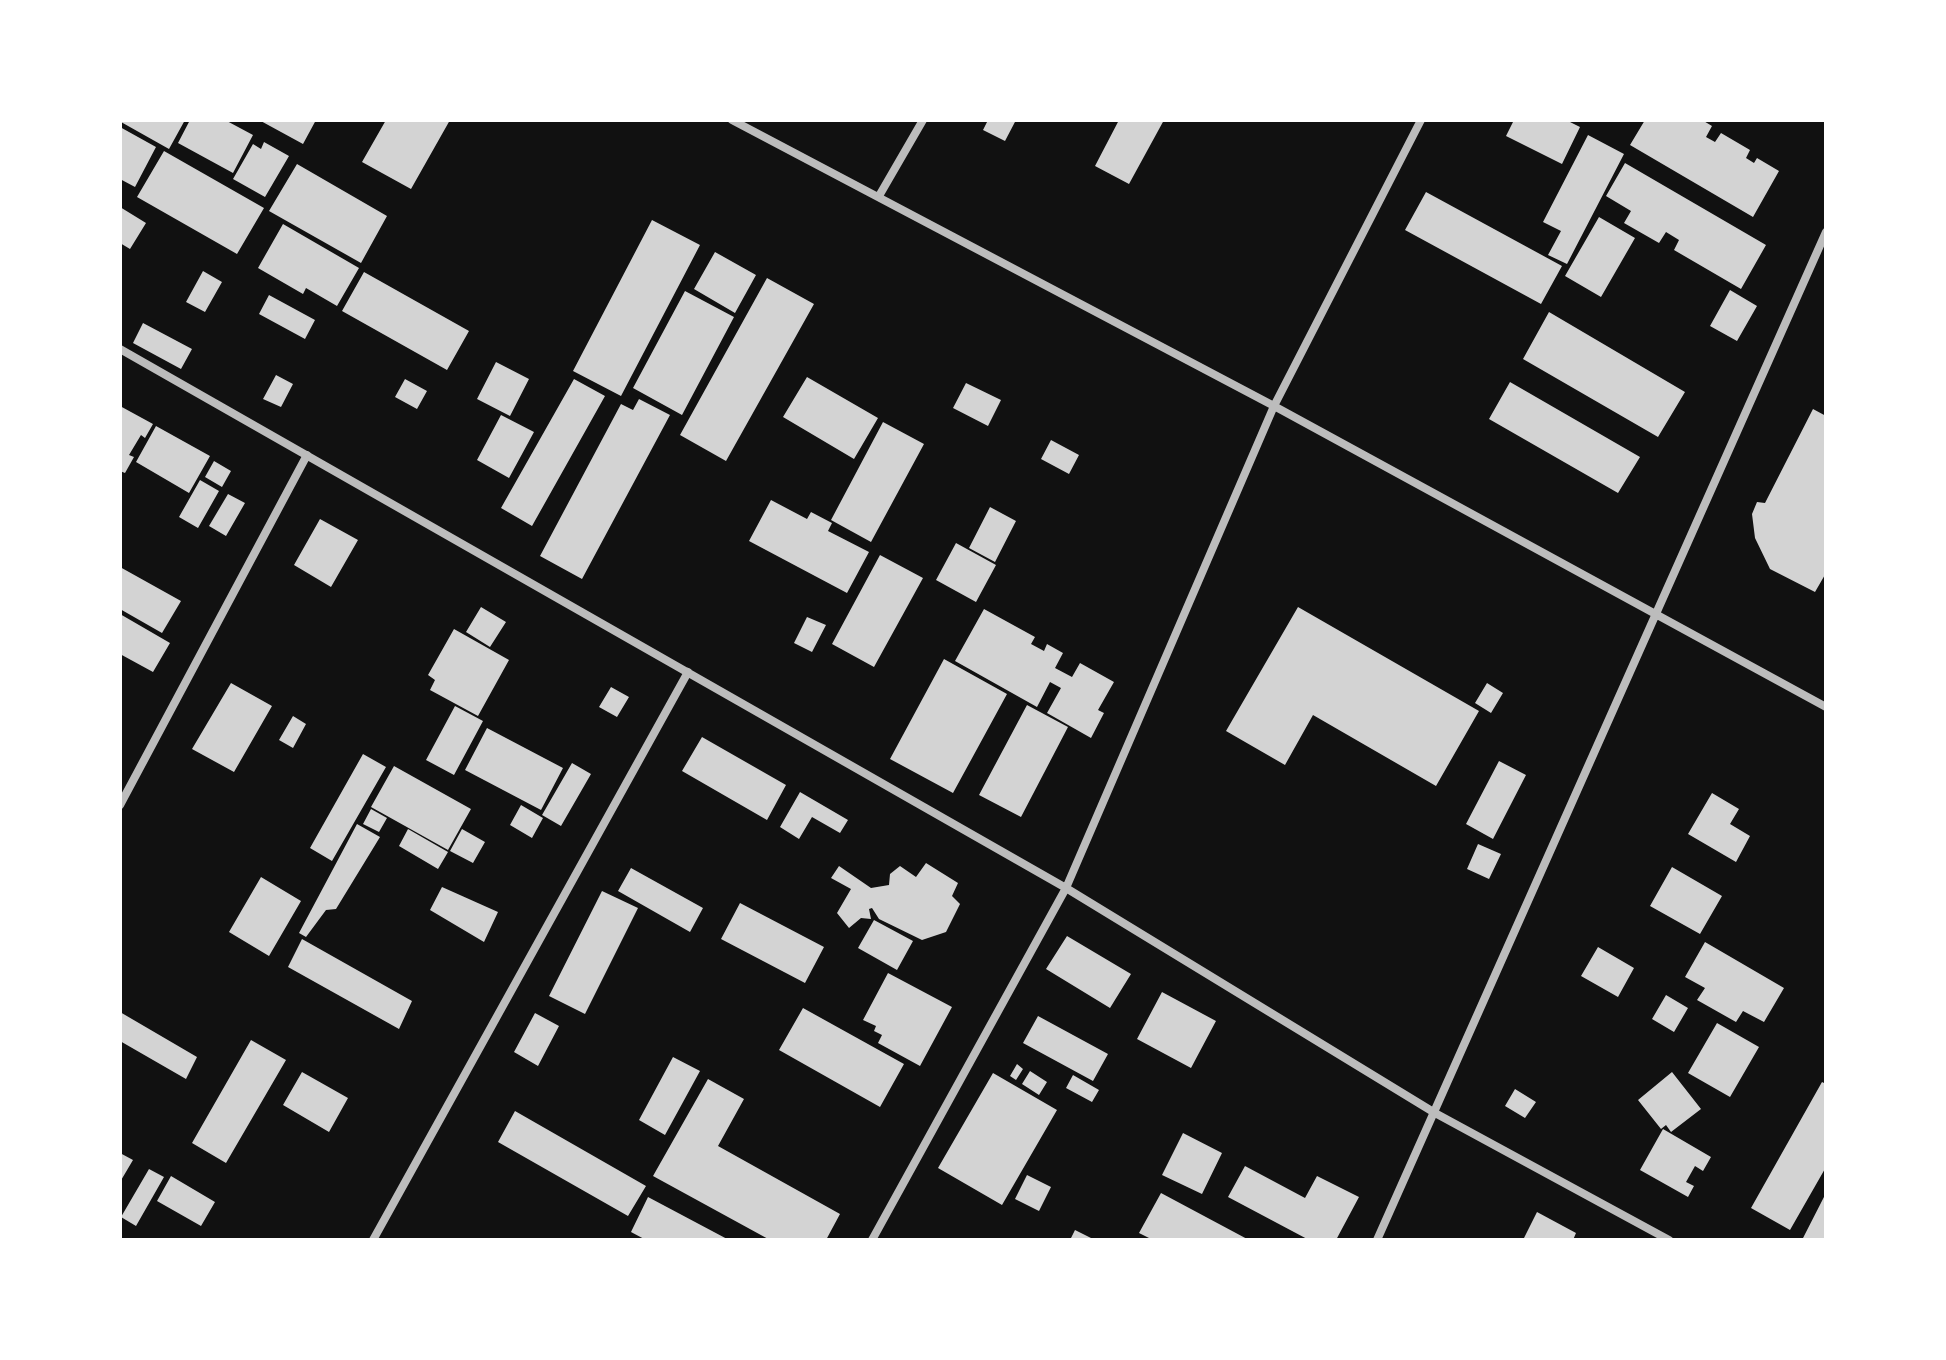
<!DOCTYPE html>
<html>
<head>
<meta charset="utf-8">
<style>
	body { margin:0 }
	#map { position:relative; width:1946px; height:1360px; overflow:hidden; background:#111; font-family:"PT Sans Narrow",sans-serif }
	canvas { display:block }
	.frame { position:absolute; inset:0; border:122px solid #fff; pointer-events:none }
</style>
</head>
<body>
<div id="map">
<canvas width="1946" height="1360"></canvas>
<div class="frame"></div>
</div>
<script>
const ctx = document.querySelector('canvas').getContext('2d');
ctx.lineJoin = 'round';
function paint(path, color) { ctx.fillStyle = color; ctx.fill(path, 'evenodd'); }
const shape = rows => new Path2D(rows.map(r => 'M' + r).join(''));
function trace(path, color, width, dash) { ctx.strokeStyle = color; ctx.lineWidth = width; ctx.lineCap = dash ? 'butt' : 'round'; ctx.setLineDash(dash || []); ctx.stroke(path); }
paint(shape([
	[122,120,185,120,169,149,121,122],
	[190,120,225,120,253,135,233,173,178,143],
	[259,120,316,120,303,144],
	[386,120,450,120,411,189,362,162],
	[988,120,1016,120,1005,141,983,130],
	[1119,120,1164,120,1129,184,1095,166],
	[1514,120,1566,120,1580,127,1562,164,1506,136],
	[1645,120,1702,120,1712,126,1706,137,1715,142,1721,133,1750,150,1746,158,1754,163,1757,158,1779,171,1753,217,1630,145],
	[120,127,156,147,135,187,120,179],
	[1588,135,1624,154,1567,264,1548,255,1561,231,1543,222],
	[264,142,289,156,265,197,233,179,253,144,261,149],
	[164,151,264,208,237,254,137,197],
	[1625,163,1766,245,1741,289,1674,250,1679,240,1666,232,1659,243,1624,223,1631,211,1606,196],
	[297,164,387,216,361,263,269,211],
	[1426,192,1562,266,1541,304,1405,230],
	[120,207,146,223,130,249,120,243],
	[1599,217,1635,238,1601,297,1565,276],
	[652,220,700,245,621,396,573,371],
	[283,224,359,268,337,306,306,288,303,294,258,268],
	[715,252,756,275,735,313,694,289],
	[203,271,222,282,205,312,186,302],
	[364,272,469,331,447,370,342,311],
	[767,278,814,304,726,461,680,435],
	[1730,290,1757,306,1737,341,1710,326],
	[685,291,734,317,682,415,633,388],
	[269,295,315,320,305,339,259,314],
	[1549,312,1685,392,1658,437,1523,359],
	[143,323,192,349,181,369,133,343],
	[496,362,529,379,510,416,477,399],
	[276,375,293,384,281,407,263,399],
	[807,377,878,418,854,459,783,417],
	[405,379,427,391,417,409,395,397],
	[574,379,605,396,532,526,501,508],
	[1510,382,1640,457,1618,493,1489,419],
	[966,383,1001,400,988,426,953,408],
	[639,399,670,415,582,579,540,556,621,404,633,410],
	[120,406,153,424,145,438,141,435,129,455,134,457,125,473,120,471],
	[1813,409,1826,416,1826,573,1815,592,1770,569,1755,538,1752,514,1757,502,1765,503],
	[501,415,534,432,509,478,477,460],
	[883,422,924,444,871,542,831,520],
	[156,426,210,456,189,493,136,462],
	[1051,440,1079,455,1069,474,1041,459],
	[214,461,231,471,222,487,205,477],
	[200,480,219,491,198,528,179,517],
	[228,494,245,503,226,536,209,526],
	[771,500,807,519,811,512,832,523,828,531,869,552,847,593,749,541],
	[990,507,1016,521,995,562,969,548],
	[320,519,358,540,331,587,294,565],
	[956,543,996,565,976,602,936,580],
	[880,555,923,578,874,667,832,644],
	[120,567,181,601,162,633,120,609],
	[481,607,506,622,490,647,466,632],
	[1298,607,1479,711,1436,786,1313,715,1285,765,1226,731],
	[984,609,1035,637,1031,644,1044,651,1047,644,1063,653,1055,668,1072,677,1080,663,1114,682,1098,710,1104,713,1091,738,1047,713,1061,688,1050,682,1037,707,955,661],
	[120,614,170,643,153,672,120,654],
	[807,617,826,625,812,652,794,643],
	[454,629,509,660,478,716,430,690,435,680,428,675],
	[944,659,1007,694,953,793,890,759],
	[231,683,272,706,234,772,192,749],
	[1487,683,1503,693,1491,713,1475,703],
	[611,687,629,697,617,717,599,707],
	[1027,705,1068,727,1021,817,979,795],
	[455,706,483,721,454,775,426,760],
	[293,716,306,724,293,748,279,740],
	[487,728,563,768,541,810,465,770],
	[702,737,786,785,767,820,682,771],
	[363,754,386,767,332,861,310,848],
	[1499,761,1526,775,1493,839,1466,824],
	[572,763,591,774,561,826,542,815],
	[394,766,471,809,448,850,371,807],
	[800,792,848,820,840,833,812,817,799,839,780,827],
	[1712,793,1739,809,1730,824,1750,836,1736,862,1688,834],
	[521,805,543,818,532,838,510,825],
	[371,809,387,818,379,832,363,824],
	[357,824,380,837,336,909,326,910,306,937,299,933],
	[408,829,448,852,438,869,399,846],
	[462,829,485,842,473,863,450,851],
	[1478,844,1501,854,1489,879,1467,869],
	[926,863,958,883,952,896,960,904,946,932,922,940,879,919,872,908,869,909,871,919,861,918,849,928,837,913,851,889,831,878,839,866,871,888,889,885,890,874,900,866,916,877],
	[1672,867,1722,896,1700,934,1650,906],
	[631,868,703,908,690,932,618,891],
	[261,877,301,901,269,956,229,932],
	[442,887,498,912,484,942,430,910],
	[602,891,638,908,585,1014,549,996],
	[740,903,824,947,805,983,721,939],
	[874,920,913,941,897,970,858,948],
	[1067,936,1131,974,1110,1008,1046,969],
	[302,939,412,1001,399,1029,288,967],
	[1705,942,1784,988,1764,1022,1743,1011,1736,1022,1697,1000,1705,988,1685,977],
	[1598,947,1634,968,1618,997,1581,976],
	[888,973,952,1007,920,1066,878,1043,882,1035,874,1031,876,1026,863,1020],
	[1162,992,1216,1021,1191,1068,1137,1039],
	[1666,995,1688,1008,1674,1032,1652,1019],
	[803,1008,904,1064,880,1107,779,1050],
	[120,1012,197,1057,186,1079,120,1041],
	[535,1013,559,1026,538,1066,514,1052],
	[1038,1016,1108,1054,1093,1081,1023,1043],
	[1717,1023,1759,1047,1730,1097,1688,1073],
	[251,1040,286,1060,226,1163,192,1143],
	[673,1057,700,1071,665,1135,639,1120],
	[1017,1064,1023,1069,1016,1080,1010,1076],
	[1030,1071,1047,1082,1039,1095,1022,1084],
	[302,1072,348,1098,329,1132,283,1105],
	[1672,1072,1701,1109,1671,1132,1666,1125,1661,1129,1638,1100],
	[993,1073,1057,1110,1002,1205,938,1168],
	[1073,1075,1099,1090,1092,1102,1066,1088],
	[708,1079,744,1099,718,1146,840,1214,826,1240,770,1240,653,1176],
	[1822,1082,1826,1084,1826,1167,1790,1230,1751,1208],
	[1515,1089,1536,1102,1525,1118,1505,1106],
	[515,1111,646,1186,628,1216,498,1142],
	[1663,1129,1711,1157,1703,1171,1695,1166,1686,1182,1694,1186,1688,1197,1640,1170],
	[1183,1133,1222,1153,1202,1194,1162,1175],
	[120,1153,133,1160,120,1182],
	[1245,1166,1305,1198,1317,1176,1359,1197,1336,1240,1309,1240,1228,1197],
	[149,1169,164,1177,136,1226,121,1217],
	[1027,1175,1051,1187,1039,1211,1015,1199],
	[171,1176,215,1202,201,1226,157,1201],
	[1161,1193,1249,1240,1153,1240,1139,1233],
	[1826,1193,1826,1240,1802,1240],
	[648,1197,729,1240,646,1240,631,1232],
	[1537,1212,1576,1233,1573,1240,1523,1240],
	[1075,1230,1095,1240,1070,1240]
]), '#d3d3d3');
trace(shape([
	[732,120,1274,406,1826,707],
	[879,196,923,120],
	[120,349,1066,888,1435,1113,1669,1240],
	[120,805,307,455],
	[373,1240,688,672],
	[872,1240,1066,888,1274,406,1421,120],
	[1377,1240,1826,232]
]), '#bcbcbc', 8);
</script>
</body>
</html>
